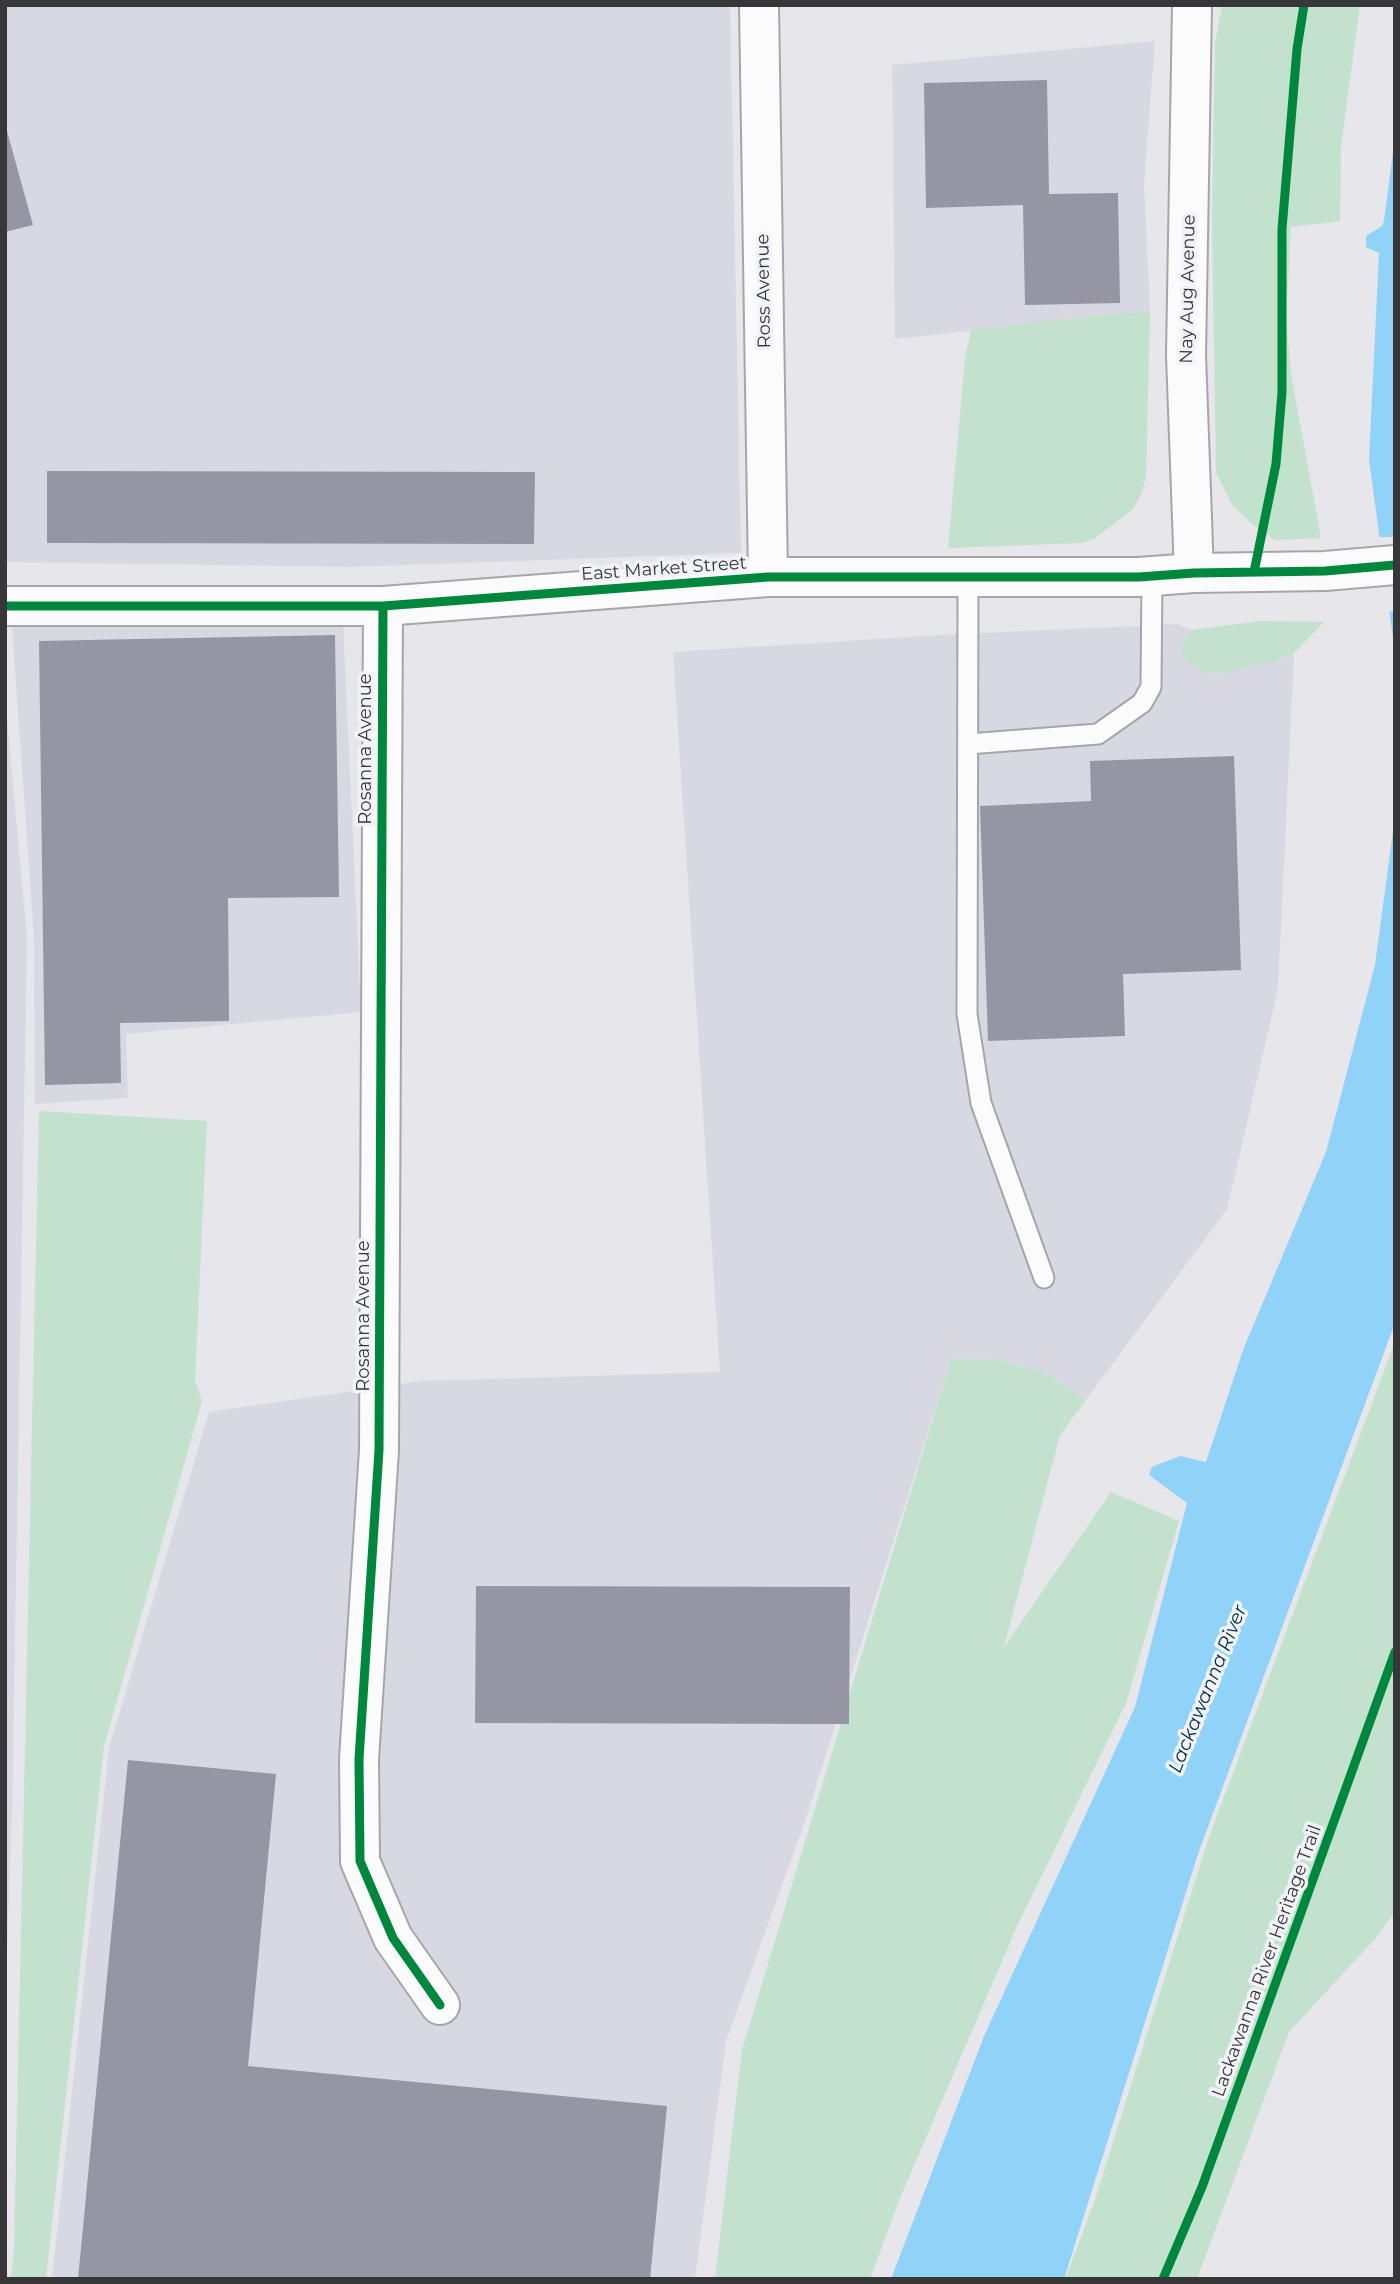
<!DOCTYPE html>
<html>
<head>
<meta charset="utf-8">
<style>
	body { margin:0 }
	#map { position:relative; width:1400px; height:2284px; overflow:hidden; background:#e6e6eb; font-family:Montserrat,sans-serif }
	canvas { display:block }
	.frame { position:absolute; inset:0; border:7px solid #373739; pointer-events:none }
</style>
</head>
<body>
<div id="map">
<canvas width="1400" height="2284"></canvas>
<div class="frame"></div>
</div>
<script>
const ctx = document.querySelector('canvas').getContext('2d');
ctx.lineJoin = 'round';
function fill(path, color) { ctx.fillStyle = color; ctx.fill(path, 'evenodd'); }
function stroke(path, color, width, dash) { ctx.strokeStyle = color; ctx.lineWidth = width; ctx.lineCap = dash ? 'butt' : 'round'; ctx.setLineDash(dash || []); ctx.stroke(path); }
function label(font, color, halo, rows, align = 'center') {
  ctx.font = font + ' Montserrat,sans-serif'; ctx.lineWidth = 7; ctx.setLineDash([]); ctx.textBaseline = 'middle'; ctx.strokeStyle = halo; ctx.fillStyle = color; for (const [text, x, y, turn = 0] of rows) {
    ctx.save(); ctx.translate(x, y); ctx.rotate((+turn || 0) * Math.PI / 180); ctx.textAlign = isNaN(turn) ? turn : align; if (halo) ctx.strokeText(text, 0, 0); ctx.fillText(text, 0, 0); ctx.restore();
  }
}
fill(new Path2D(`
	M5,5h725l11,548 -390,14 -346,-5z
	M1155,41l-11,141 6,129 -255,28 -3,-274z
	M343,623l18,389 -235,22 2,64 -93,6 -1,-166 -22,-311z
	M1178,624l13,6 -9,17 94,14 18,-8 -16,336 -51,220 -141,191 -43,-28 -51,-13h-41l-147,465 -78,217 -31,238h-643l57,-531 100,-336 212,-31 299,-9 -47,-720 267,-17z
	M5,697l22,241 -15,874 -7,194z`), '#d8d8e2');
fill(new Path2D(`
	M1222,5h138l-19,141 -1,75 -49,6 -5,93 6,60 29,158 -46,2 -23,-16 -20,-19 -16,-33 -4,-252 3,-176z
	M1150,311l-4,166 -6,20 -8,13 -37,28 -14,5 -133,5 17,-189 6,-30z
	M1260,621l64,1 -30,31 -18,8 -60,13 -17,-4 -16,-13 -1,-10 9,-17z
	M39,1111l168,10 -12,260 7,20 -98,345 -58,533h-35l3,-30z
	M1395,1342v570l-21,28 -85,92 -92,247h-132l29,-76 115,-366z
	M951,1359h41l51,13 43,28 -26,35 -56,212 107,-155 68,29 -53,182 -108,221 -118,274 -30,81h-155l27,-229z`), '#c2e2cd');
fill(new Path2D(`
	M1395,137v571l-1,-62 -25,-187 10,-206 -13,-6v-11l16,-10 2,-5z
	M1395,816v507l-196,528 -135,428h-173l93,-243 151,-329 52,-204 -38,-28 3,-8 28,-11 26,6 37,-112 83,-198 49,-187z`), '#91d3f8');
fill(new Path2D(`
	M1376,537h19v74l-9,1z`), '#e6e6eb');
fill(new Path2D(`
	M1047,80l2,114 69,-1 2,110 -95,2 -2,-100 -97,3 -2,-125z
	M5,124l28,101 -28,7z
	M47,471l488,1 -1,72 -487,-1z
	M335,635l4,262 -111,1 1,123 -109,2 1,60 -76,2 -6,-444z
	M1234,756l7,214 -118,4 2,62 -137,5 -8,-235 111,-5 -1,-40z
	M476,1586l374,1 -1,137 -374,-1z
	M128,1760l148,14 -28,292 419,40 -17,173h-572z`), '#9695a4');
const lane = new Path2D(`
	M968,577l-1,437 14,89 63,175
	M968,744l130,-10 44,-31 9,-16 1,-111`);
const street = new Path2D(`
	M759,5l9,572
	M1192,5l-6,350 8,218
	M383,606l-4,844 -20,309 1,102 33,77 47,67`);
const secondary = new Path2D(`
	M5,606h378l385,-29h371l55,-4 131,-2 70,-6`);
stroke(lane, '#a6a6aa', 23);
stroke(street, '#a6a6aa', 42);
stroke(secondary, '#a6a6aa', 42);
stroke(lane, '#fbfbfc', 19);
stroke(street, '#fbfbfc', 38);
stroke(secondary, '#fbfbfc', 38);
stroke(new Path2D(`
	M1254,572l22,-108 6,-72v-163l15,-180 7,-44
	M5,606h378l385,-29h371l55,-4 131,-2 70,-6
	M383,606l-4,844 -20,309 1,102 33,77 47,67
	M1163,2279l39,-92 193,-535`), '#00873e', 9);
label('18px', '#373739', '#f2f3f9', [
	["Nay Aug Avenue",1188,289,-89],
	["Ross Avenue",764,291,-91],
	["East Market Street",664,569,-4],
	["Rosanna Avenue",366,749,-90],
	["Rosanna Avenue",364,1316,-90],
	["Lackawanna River Heritage Trail",1267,1961,-70]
]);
label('italic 19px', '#032f43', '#f2f3f9', [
	["Lackawanna River",1208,1689,-68]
]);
</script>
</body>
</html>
